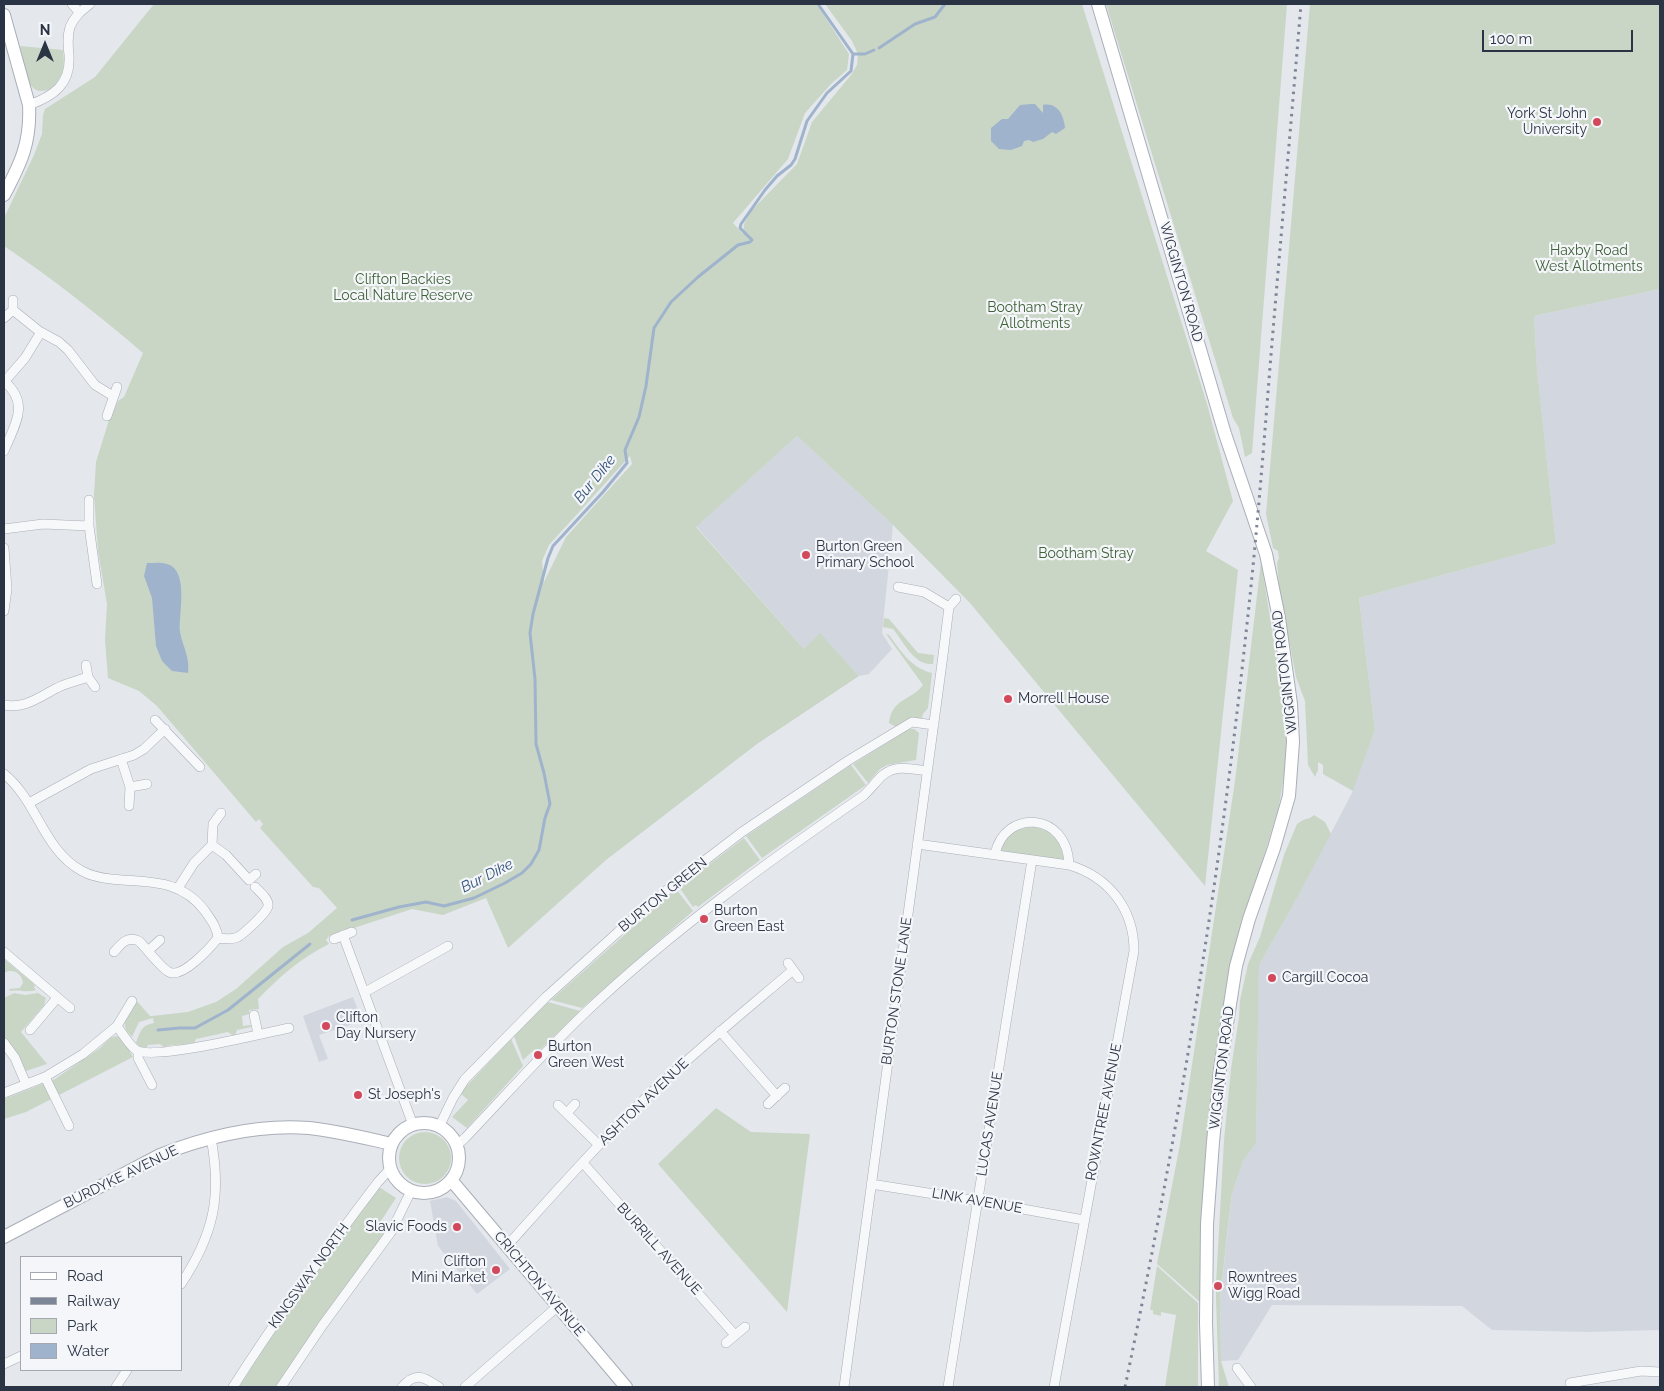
<!DOCTYPE html>
<html>
<head>
<meta charset="utf-8">
<style>
	body { margin:0 }
	#map { position:relative; width:1664px; height:1391px; overflow:hidden; background:#e4e7ec; font-family:Raleway,sans-serif }
	canvas { display:block }
	.frame { position:absolute; inset:0; border:5px solid #2b3445; pointer-events:none }
	.legend { position:absolute; left:20px; top:1256px; width:162px; height:115px; box-sizing:border-box; background:#f4f6f9; border:1px solid #a4a8b1; margin:0; padding:6px 9px; list-style:none; font-size:15px; color:#2b3445 }
	.legend li { display:flex; align-items:center; gap:10px; height:25px }
	.legend b { width:25px; border:1px solid #a4a8b1 }
	.north { position:absolute; left:20px; top:20px; width:50px; height:50px; -webkit-text-stroke:4px #f4f6f9; paint-order:stroke; rotate:0deg; font-size:14px; font-weight:700; line-height:20px; text-align:center; color:#2b3445 }
	.north::after { content:''; display:block; margin:auto; width:18px; height:22px; background:#2b3445; clip-path:polygon(50% 0,100% 100%,50% 72%,0 100%) }
	.scale { position:absolute; left:1482px; top:30px; width:151px; height:22px; box-sizing:border-box; border:2px solid #2b3445; border-top:0; padding-left:6px; font-size:15px; line-height:18px; white-space:nowrap; color:#2b3445; -webkit-text-stroke:4px #f4f6f9; paint-order:stroke }
</style>
</head>
<body>
<div id="map">
<canvas width="1664" height="1391"></canvas>
<div class="frame"></div>
<ul class="legend">
<li><b style="height:6px;background:#fff"></b>Road</li>
<li><b style="height:6px;background:#7d8696"></b>Railway</li>
<li><b style="height:14px;background:#c9d6c5"></b>Park</li>
<li><b style="height:14px;background:#9fb4cc"></b>Water</li>
</ul>
<div class="north">N</div>
<div class="scale">100 m</div>
</div>
<script>
const ctx = document.querySelector('canvas').getContext('2d');
ctx.lineJoin = 'round';
function fill(path, color) { ctx.fillStyle = color; ctx.fill(path, 'evenodd'); }
function stroke(path, color, width, dash) { ctx.strokeStyle = color; ctx.lineWidth = width; ctx.lineCap = dash ? 'butt' : 'round'; ctx.setLineDash(dash || []); ctx.stroke(path); }
function label(font, color, halo, rows, align = 'center') {
  ctx.font = font + ' Raleway,sans-serif'; ctx.lineWidth = 4.5; ctx.setLineDash([]); ctx.textBaseline = 'middle'; ctx.strokeStyle = halo; ctx.fillStyle = color; for (const [text, x, y, turn = 0] of rows) {
    ctx.save(); ctx.translate(x, y); ctx.rotate((+turn || 0) * Math.PI / 180); ctx.textAlign = isNaN(turn) ? turn : align; if (halo) ctx.strokeText(text, 0, 0); ctx.fillText(text, 0, 0); ctx.restore();
  }
}
fill(new Path2D(`
	M1660,289v1042l-2,-1 -69,2 -97,-2 -30,-24 -190,-1 -34,55 -17,1 -1,-61 12,-106 11,-33 13,-19 3,-177 31,-54 62,-118 23,-63 -16,-132 197,-54 -19,-175 -3,-53z
	M797,436l96,89 -11,108 10,16 -23,25 -10,2 -39,-42 -15,16 -109,-124z
	M353,997l9,24 -43,14 9,24 -9,3 -16,-46z
	M447,1197l9,4 54,68 -33,25 -39,-48 -8,-45z`), '#d2d6de');
fill(new Path2D(`
	M154,4h663l32,50 -2,16 -16,14 -26,29 -17,46 -55,64 10,11 1,-10 7,-13 46,-47 15,-42 39,-47 6,-10 1,-11 -6,-13 -27,-37h257l125,400 26,97 -27,50 32,19 -33,316 -235,-283 -77,-78 -96,-89 -101,91 108,122 16,-16 39,43 -102,68 -151,116 -98,88 -22,-50 -43,17 -31,-6 -58,19 -11,2 -14,6 -3,4 3,4c-27,13 -51,34 -71,55l1,10 -10,1v4l-7,2 1,10 8,-1v2l-14,3 -2,5h-3l-4,-3 -32,7 -2,4 -27,3 -2,2 -5,-4 -12,1 -2,3 -6,-1 -4,-4c4,-12 6,-18 18,-20l-1,-5 -14,4 -7,15 -6,-7 -2,-9 12,-21 14,16h2l36,-4 28,-10 20,-13 47,-42 25,-14 29,-25 -18,-20 -6,-1 -53,-59 3,-4 -4,-5 -3,3 -99,-116 -18,-15 -31,-13 -3,-38 2,-36 -9,-53 -4,-56 2,-33 13,-42 9,-19 6,-4 19,-44c-44,-38 -90,-74 -139,-107v-28l30,-63 8,-21 1,-19 2,-6 50,-32zM630,456l2,8 -66,73 -22,45 -2,-21 7,-16z
	M1106,4h181l-35,449 -7,4 -6,-29 -6,-10z
	M1310,4h350v285l-126,27 3,53 19,175 -197,54 16,132 -22,61 -30,-17v-9l-5,-3v8l-3,7 -7,-12 -3,-64 -9,-24 -17,-91 -2,-23 2,-5 -1,-7 -5,-3 -7,-34z
	M20,46l43,4c1,9 2,19 -3,27 -5,12 -21,21 -30,7 -6,-10 -7,-26 -10,-38z
	M1261,562l24,147 2,32 -2,28 -6,37 -39,129 -39,368 -44,-39 23,-120 55,-363z
	M884,618l5,1 29,34 16,2 -1,9c-19,2 -29,-22 -40,-35l-10,-2z
	M886,634l3,1c12,16 22,33 43,38l-4,35 -5,6 -1,4 -15,2 -11,7 -7,-4c3,-25 22,-22 34,-38z
	M909,729h5l5,4 -3,27 -29,5 -7,4 -12,14 -15,-19z
	M851,765l15,20 -104,73 -16,-22z
	M1314,815l11,7 6,12 -41,77 -31,54 -3,178 -13,18 -11,33 -5,41 -7,65 1,61 8,26h-10l-3,-88v-10h3v-5h-3l8,-144 7,-71 8,-52 1,-17 8,-36 12,-27 24,-82 13,-31 6,-4 7,-2z
	M1034,827c19,4 27,14 30,33l-63,-9c6,-18 16,-23 33,-24z
	M744,838l16,22 -62,47 -2,-2 -3,2 -14,-20z
	M676,889l17,22 -111,97 -31,-8z
	M4,959l31,26 -1,3 2,2c-8,3 -17,-1 -26,1l-1,-2 11,-1 3,-5c-1,-10 -11,-15 -19,-10z
	M14,993l11,2 13,-2 8,5 -2,7 -23,27 26,32 -21,7 -22,-35v-38z
	M548,1002l32,9 -42,41 -3,-3 -12,11 -9,-24z
	M116,1036l6,2 11,19 -107,55 -22,7v-20l51,-20 45,-31 10,-10z
	M511,1039l12,27 -56,62 -15,-11 16,-17 -8,-7z
	M716,1108l35,24 59,2 -23,178 -129,-148z
	M399 1158a26 26 0 1 1 52 0a26 26 0 1 1-52 0Z
	M379,1187l17,11 -17,26 8,6 -112,157h-36l39,-62z
	M1157,1266l41,37v84h-33l11,-72 -15,-3v4l-8,-2v-4h-3z`), '#c9d6c5');
fill(new Path2D(`
	M1031,104h4l8,9v-8c15,-3 21,11 22,23l-9,6 -4,-2 -9,7 -10,3 -4,-2 -5,1 -2,5 -11,4 -12,-1 -8,-8v-13l11,-9h6l12,-14z
	M147,563c7,0 14,-1 20,1 23,6 11,53 13,68 3,16 10,24 8,41l-16,-2 -10,-10 -6,-15 -4,-48 -8,-22z`), '#9fb4cc');
stroke(new Path2D(`
	M879,48l36,-24 20,-7 10,-13
	M853,54h12l9,-4
	M352,920l47,-13 27,-5 18,4 30,-8 31,-15 17,-10 9,-9 8,-14 6,-32 5,-14 -6,-31 -8,-29 -1,-65 -5,-46 3,-19 15,-56 5,-12 50,-54 24,-29 -2,-13 14,-33 7,-31 8,-58 17,-26 27,-25 40,-32 12,-3 2,-2 -12,-12 1,-4 24,-34 12,-14 14,-11 4,-6 12,-38 20,-28 24,-22 2,-17 -35,-50
	M158,1030l21,-2h16l33,-18 82,-66`), '#9fb4cc', 3);
const street = new Path2D(`
	M72,4l7,8
	M29,105c25,-9 42,-21 40,-50 -1,-10 -2,-18 1,-28 4,-10 11,-16 20,-23
	M13,310l26,21 20,11 9,8 27,35 18,11
	M4,318l9,-8v-10
	M4,381c27,23 10,45 0,70
	M4,382l21,-24 16,-26
	M107,416l10,-29
	M89,500v26l8,58
	M4,529l39,-5 46,2
	M4,548l3,41 -3,22
	M898,587l26,5 25,15
	M86,665l2,12 7,10
	M4,705c21,4 35,-8 53,-17 9,-5 20,-7 31,-11
	M155,720l45,47
	M121,759l9,28 -1,19
	M4,774c33,26 39,76 78,97 9,5 19,7 29,8 37,4 69,-1 94,32 6,9 12,16 13,27 -8,10 -36,41 -49,34 -8,-4 -23,-24 -30,-31 -12,-5 -17,2 -25,11
	M130,787l17,-3
	M29,803l62,-34 43,-14 10,-6 21,-20
	M917,844l152,21c40,12 65,44 65,86l-80,436
	M212,845l14,10 23,25 7,-6
	M995,854c10,-46 73,-42 74,11
	M178,888l16,-25 18,-18 1,-21 8,-11
	M343,935l70,190
	M218,938c6,1 13,2 20,-1 5,-3 29,-24 30,-31 1,-7 -8,-14 -13,-19
	M334,939l18,-7
	M148,951l12,-11
	M4,952l66,56
	M788,963l11,15
	M365,992l83,-46
	M254,1015l4,19
	M117,1026c5,7 12,19 19,24 16,11 129,-17 153,-22
	M30,1030l27,-32
	M720,1031l57,65
	M4,1043l11,15 11,26
	M138,1051v7l14,27
	M45,1077l24,49
	M4,1093l41,-16 38,-23 34,-28 15,-25
	M768,1104l17,-16
	M558,1105l41,40
	M567,1113l8,-9
	M439,1127l14,-29 12,-19 81,-82 72,-65 56,-48 68,-52 107,-72 63,-38 22,3
	M457,1145l8,-7c40,-42 79,-86 121,-126 86,-81 180,-149 277,-216 8,-7 13,-15 20,-21 13,-11 29,-6 44,-4
	M583,1163l152,172
	M871,1184l107,17 106,19
	M507,1246c42,-47 84,-95 129,-139 50,-48 104,-92 157,-137
	M181,1284c33,-50 41,-88 30,-146
	M726,1343l19,-16
	M4,1364l17,-8
	M1237,1368l14,19
	M1570,1383l71,-12 19,1
	M116,1387l11,-17
	M233,1387c45,-71 94,-138 145,-205l12,-13
	M281,1387l41,-61 69,-94 20,-41
	M402,1387c14,-16 22,-10 37,0
	M465,1387l92,-80
	M844,1387l98,-724 7,-56 7,-8
	M948,1387l84,-527`);
const secondary = new Path2D(`
	M1098,4l127,430 41,120 13,64 12,86 2,38 -4,54 -15,52 -25,71 -13,47 -16,103 -7,73 -6,82 -1,99 2,64
	M4,15l25,90c2,37 -8,58 -25,90
	M389 1158a35 35 0 1 1 70 0a35 35 0 1 1-70 0Z
	M452,1181l174,206
	M4,1237l156,-82c48,-19 98,-31 149,-27 28,3 56,10 83,16`);
stroke(street, '#a9aeb7', 10);
stroke(secondary, '#a9aeb7', 14);
stroke(street, '#f7f8fa', 9);
stroke(secondary, '#fff', 12);
stroke(new Path2D(`
	M1125,1387c52,-249 94,-501 121,-754 10,-89 17,-177 24,-266 10,-121 21,-242 31,-363`), '#7d8696', 3, [2.5, 5]);
for (const [x, y, r, color] of [
	[1597,122,5,"#d1495b"],
	[806,555,5,"#d1495b"],
	[1008,699,5,"#d1495b"],
	[704,919,5,"#d1495b"],
	[1272,978,5,"#d1495b"],
	[326,1026,5,"#d1495b"],
	[538,1055,5,"#d1495b"],
	[358,1095,5,"#d1495b"],
	[457,1227,5,"#d1495b"],
	[496,1270,5,"#d1495b"],
	[1218,1286,5,"#d1495b"]
]) { const dot = new Path2D(); dot.arc(x, y, r, 0, 2 * Math.PI); ctx.fillStyle = color; ctx.fill(dot); stroke(dot, '#f4f6f9', 2); }
label('14px', '#2b3445', '#f4f6f9', [
	["York St John",1587,114,"right"],
	["University",1587,130,"right"],
	["Burton Green",816,547],
	["Primary School",816,563],
	["Morrell House",1018,699],
	["Burton",714,911],
	["Green East",714,927],
	["Cargill Cocoa",1282,978],
	["Clifton",336,1018],
	["Day Nursery",336,1034],
	["Burton",548,1047],
	["Green West",548,1063],
	["St Joseph's",368,1095],
	["Slavic Foods",447,1227,"right"],
	["Clifton",486,1262,"right"],
	["Mini Market",486,1278,"right"],
	["Rowntrees",1228,1278],
	["Wigg Road",1228,1294]
], 'left');
label('14px', '#3f6138', '#f4f6f9', [
	["Haxby Road",1589,251],
	["West Allotments",1589,267],
	["Clifton Backies",403,280],
	["Local Nature Reserve",403,296],
	["Bootham Stray",1035,308],
	["Allotments",1035,324],
	["Bootham Stray",1086,554]
]);
label('14px', '#2b3445', '#f4f6f9', [
	["WIGGINTON ROAD",1181,282,74],
	["WIGGINTON ROAD",1285,672,-97],
	["BURTON GREEN",663,895,-39],
	["BURTON STONE LANE",897,991,-82],
	["WIGGINTON ROAD",1222,1068,-83],
	["ASHTON AVENUE",644,1102,-44],
	["ROWNTREE AVENUE",1104,1112,-79],
	["LUCAS AVENUE",990,1124,-81],
	["BURDYKE AVENUE",121,1177,-26],
	["LINK AVENUE",977,1201,10],
	["BURRILL AVENUE",659,1249,48],
	["KINGSWAY NORTH",309,1276,-54],
	["CRICHTON AVENUE",539,1284,50]
]);
label('italic 15px', '#34527a', '#f4f6f9', [
	["Bur Dike",595,479,-51],
	["Bur Dike",487,876,-27]
]);
</script>
</body>
</html>
